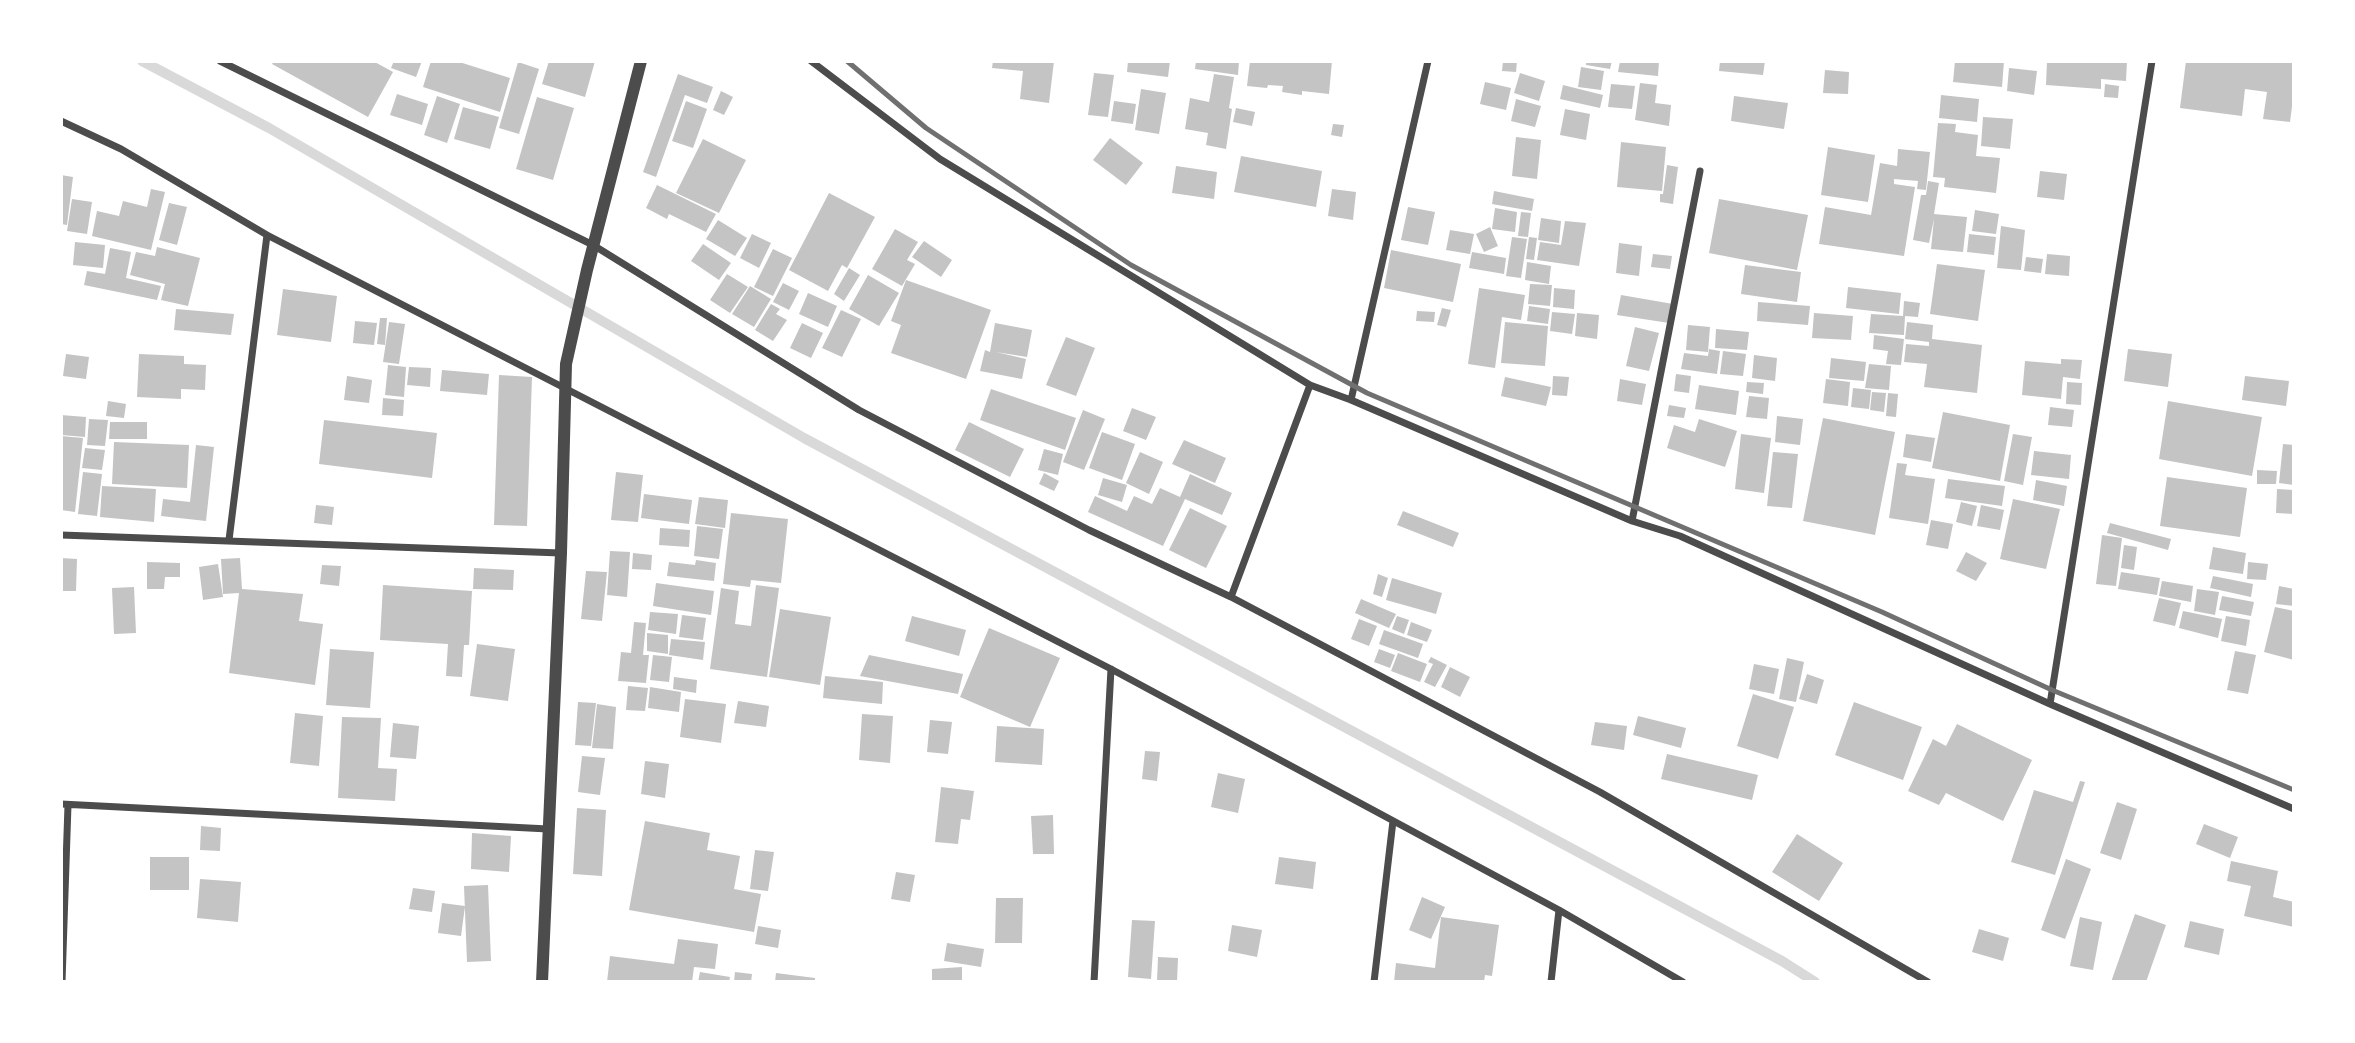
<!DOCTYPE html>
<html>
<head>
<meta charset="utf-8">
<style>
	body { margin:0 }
	#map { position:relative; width:2355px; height:1043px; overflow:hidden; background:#fff; font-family:"Asap Condensed",sans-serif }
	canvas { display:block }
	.frame { position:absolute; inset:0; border:63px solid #fff; pointer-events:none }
</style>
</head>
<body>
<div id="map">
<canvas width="2355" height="1043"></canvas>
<div class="frame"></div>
</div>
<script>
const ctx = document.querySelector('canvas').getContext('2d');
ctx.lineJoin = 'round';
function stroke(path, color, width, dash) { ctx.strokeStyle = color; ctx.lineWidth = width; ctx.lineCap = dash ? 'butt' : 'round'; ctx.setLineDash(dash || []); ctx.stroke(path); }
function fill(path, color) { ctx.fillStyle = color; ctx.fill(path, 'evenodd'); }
stroke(new Path2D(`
	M142,61l127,67 535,310 978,523 33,21`), '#d9d9d9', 10);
fill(new Path2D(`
	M274,61h99l20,11 -25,45 -96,-53z
	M394,61h28l-6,16 -25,-9z
	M431,61h25l54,17 -10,34 -77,-25z
	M549,61h46l-10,36 -43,-13z
	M993,61h61l-5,42 -29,-4 3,-28 -31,-3z
	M1128,61h42l-2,16 -41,-5z
	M1196,61h43l-1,14 -43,-6z
	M1250,61h82l-3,33 -27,-3v4l-20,-3 1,-6 -15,-1 -1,3 -20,-2z
	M1503,61h14l-1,11 -14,-1z
	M1586,61h26l-2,8 -24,-4z
	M1620,61h39l-1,15 -40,-4z
	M1720,61h45l-2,14 -44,-4z
	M1955,61h49l-2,26 -49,-5z
	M2047,61h80l-1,20 -25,-2v10l-55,-4z
	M2186,61h108v30l-4,31 -27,-3 4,-27 -22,-3 -3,27 -62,-8z
	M518,62l21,7 -20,65 -20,-6z
	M1581,67l23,4 -3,19 -23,-3z
	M2009,68l28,3 -3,24 -27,-4z
	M1825,70l24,2 -1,22 -25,-1z
	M1094,73l20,2 -6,42 -20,-2z
	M1520,73l25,8 -6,20 -25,-8z
	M678,74l35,13 -6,16 -22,-8 -29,82 -13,-5z
	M1214,74l20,3 -5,31 3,1 -6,40 -20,-4 2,-12 -23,-4 5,-31 19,4z
	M1485,82l26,6 -5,22 -26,-6z
	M1640,83l17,2 -2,18 16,2 -2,21 -34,-6z
	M1611,84l24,2 -3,23 -24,-2z
	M2105,84l14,2 -1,12 -14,-1z
	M1563,85l40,10 -3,13 -40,-9z
	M1141,89l25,4 -7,41 -24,-4z
	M721,91l12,6 -9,18 -11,-5z
	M397,94l31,10 -6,21 -32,-10z
	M1941,95l38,4 -2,23 -38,-4z
	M437,96l23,8 -13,39 -23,-8z
	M1734,96l54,7 -4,26 -53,-8z
	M537,97l37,11 -21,72 -37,-11z
	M1516,99l25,7 -6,21 -24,-6z
	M686,101l21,8 -14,39 -21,-7z
	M1114,101l22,3 -3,20 -22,-3z
	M463,107l36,10 -9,32 -36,-10z
	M1236,108l19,4 -3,14 -19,-4z
	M1565,109l25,5 -4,26 -26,-5z
	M1983,117l30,2 -3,30 -29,-3z
	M1938,123l18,1 -1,8 23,3 -2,21 24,2 -4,35 -52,-6 1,-9 -12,-1z
	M1333,124l11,1 -2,12 -11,-2z
	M1516,137l25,3 -4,39 -25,-3z
	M1110,138l33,25 -17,22 -33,-25z
	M703,139l43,21 -27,53 -43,-20z
	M1621,142l45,5 -4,44 -45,-4z
	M1828,147l47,8 -7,47 -47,-7z
	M1898,149l32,3 -4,38 -9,-1 1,-8 -24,-2v5l21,3 -11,69 -85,-12 6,-37 46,8 9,-52 17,3z
	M1241,156l81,15 -6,36 -82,-15z
	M1667,165l11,2 -5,37 -13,-2v-8h3z
	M1176,166l41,6 -3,27 -42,-6z
	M2040,171l27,3 -3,26 -27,-3z
	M61,175l12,2 -6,48 -6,-1z
	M1928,181l11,2 -5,31 33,3 -4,35 -32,-3 3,-30 -5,24 -16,-3 8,-45h5z
	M657,185l59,29 -10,18 -37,-18 -2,5 -21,-11z
	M151,189l14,3 -14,58 -59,-14 5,-25 22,5 4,-15 24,6z
	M1332,189l24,3 -3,28 -25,-4z
	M1494,191l40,8 -2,12 -40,-7z
	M829,193l46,24 -28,51 -5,-3 -14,26 -39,-21z
	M72,199l20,3 -5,32 -20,-3z
	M1719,199l89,16 -11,55 -88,-17z
	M169,203l18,4 -10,38 -18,-5z
	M1408,207l27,5 -7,33 -27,-5z
	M1495,208l22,4 -2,20 -23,-3z
	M1975,210l24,4 -3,20 -24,-3z
	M1521,212l10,1 -3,24 -10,-1z
	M1541,218l20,3 -2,22 -21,-3z
	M718,220l29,18 -12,18 -29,-17z
	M1565,221l21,2 -7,43 -42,-6 3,-18 21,3z
	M2001,226l24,4 -4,40 -24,-2z
	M1490,227l8,19 -14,6 -8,-18z
	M895,229l23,13 -11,18 8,4 -13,22 -30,-17z
	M1450,230l24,4 -4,20 -24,-4z
	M752,234l19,9 -12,25 -19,-10z
	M1969,234l27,3 -2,18 -27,-3z
	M1512,237l15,2 -6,39 -15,-2z
	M1529,237l8,1 -3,22 -8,-1z
	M924,241l28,19 -11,17 -29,-20z
	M75,242l30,3 -2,23 -30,-3z
	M1619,243l23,3 -3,30 -23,-3z
	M703,244l28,19 -12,17 -28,-19z
	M157,247l43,11 -12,48 -27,-6 4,-16 -35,-9 6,-23 19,4z
	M110,248l21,4 -5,26 35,8 -4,14 -73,-15 3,-14 18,3z
	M773,249l19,9 -19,38 -19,-9z
	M1391,250l70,14 -8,38 -69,-14z
	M1472,252l34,6 -2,16 -35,-6z
	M1653,254l19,2 -2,13 -19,-2z
	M2047,254l23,2 -1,20 -24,-2z
	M2026,257l17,2 -2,14 -17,-2z
	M1527,262l24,4 -2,18 -24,-4z
	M1937,264l48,6 -7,51 -48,-7z
	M1745,265l56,7 -4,30 -56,-8z
	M849,268l11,7 -16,26 -10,-7z
	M727,274l21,13 -18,26 -20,-13z
	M868,275l31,18 -20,33 -30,-17z
	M906,280l85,30 -25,69 -75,-26 10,-28 -10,-4z
	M783,283l16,8 -10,19 -16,-8z
	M1530,284l22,1 -2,21 -22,-2z
	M750,286l21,13 -17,28 -22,-13z
	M1848,287l53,6 -2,21 -53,-6z
	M1479,288l46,7 -4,25 -19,-3 -7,51 -27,-4z
	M1554,288l21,2 -1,19 -21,-2z
	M283,289l54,7 -6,46 -54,-7z
	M808,293l29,13 -9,21 -29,-13z
	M1621,295l52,9 -4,19 -52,-8z
	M1904,301l16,2 -2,14 -13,-1 -1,19 -35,-2 2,-19 32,2z
	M1758,302l52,4 -2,19 -51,-4z
	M771,304l9,5 -4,5 11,6 -14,21 -18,-11z
	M1529,306l21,3 -2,15 -21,-3z
	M1442,308l9,2 -5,17 -9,-2z
	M176,309l58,5 -3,21 -57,-5z
	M841,310l20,9 -19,38 -20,-9z
	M1417,311l18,1 -1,10 -18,-1z
	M1552,312l23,2 -3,20 -22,-3z
	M1577,313l22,2 -2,24 -22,-3z
	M1814,313l39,3 -2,24 -39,-2z
	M380,318h7l-2,27 -8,-1z
	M355,321l22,2 -3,22 -21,-2z
	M389,322l16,2 -6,40 -16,-2z
	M1505,322l43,4 -3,40 -44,-3z
	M1907,322l26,3 -1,14 50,6 -5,48 -53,-6 3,-23 -23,-2 2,-18 23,2v-4l-24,-3z
	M802,323l21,10 -12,25 -21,-10z
	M995,323l37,7 -5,27 -31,-5 30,7 -4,20 -42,-8 5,-21 5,2z
	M1688,325l22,2 -2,25 -22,-2z
	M1635,327l24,6 -10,38 -23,-5z
	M1716,329l33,3 -2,18 -32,-2z
	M1874,335l30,4 -3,26 -15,-1 2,-13 -15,-2z
	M1066,337l29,11 -19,48 -30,-11z
	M1709,349l11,2 -3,23 -36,-5 3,-16 24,3z
	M2128,349l44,5 -4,33 -44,-6z
	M1723,351l23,3 -3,22 -23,-2z
	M66,354l23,3 -3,22 -23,-3z
	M139,354l45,2v8l22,1 -1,25 -24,-1v10l-44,-2z
	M1754,355l23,3 -2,23 -23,-3z
	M1831,358l35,4 -2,19 -35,-3z
	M2061,359l21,1 -2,19 -17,-2 -2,22 -39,-4 3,-34 36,3z
	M1869,364l22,2 -2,24 -24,-2z
	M388,365l18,2 -2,30 -19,-2z
	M409,367l22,1 -1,19 -23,-2z
	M442,370l47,4 -2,21 -47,-4z
	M1676,374l15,2 -2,17 -15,-2z
	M499,375l33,2 -5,149 -33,-1z
	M347,376l25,4 -3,23 -25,-3z
	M1553,376l16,1 -2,19 -15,-1z
	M2245,376l44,5 -3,25 -44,-6z
	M1505,377l46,10 -5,19 -45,-10z
	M1620,379l26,5 -4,21 -25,-4z
	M1826,379l24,3 -2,24 -25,-3z
	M1747,382l17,1 -1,11 -17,-2z
	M2067,382l15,1 -1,22 -15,-1z
	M1699,385l40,6 -3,24 -41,-6z
	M1853,388l18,2 -2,19 -18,-2z
	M991,389l85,29 -11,32 -85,-30z
	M1872,392l14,1 -2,19 -14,-2z
	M1888,393l10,1 -2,23 -10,-1z
	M1749,396l20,2 -2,21 -21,-2z
	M383,398l21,2 -1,16 -21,-1z
	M108,401l18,3 -2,14 -18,-2z
	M2168,401l94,16 -10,59 -93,-17z
	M1669,405l17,3 -2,10 -17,-2z
	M2050,407l24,3 -2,17 -24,-2z
	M1132,408l24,9 -10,23 -23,-9z
	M1083,410l22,9 -21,51 -21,-8z
	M1943,412l67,13 -10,56 -68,-13z
	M61,415l25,2 -1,20 -24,-2z
	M1777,416l26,3 -3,26 -25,-3z
	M1823,418l72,14 -20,103 -72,-14z
	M89,419l19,1 -3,26 -18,-1z
	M1699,419l38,12 -12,36 -58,-19 7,-23 21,7z
	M324,420l113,13 -5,45 -113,-14z
	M110,422h37v17h-38z
	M969,422l55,27 -14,28 -55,-27z
	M1102,432l33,12 -13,36 -33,-12z
	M1741,434l30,4 -7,55 -29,-4z
	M1906,434l29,4 -4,24 -28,-5z
	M2013,434l19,3 -9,48 -19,-4z
	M61,436l22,2 -8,74 -14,-2z
	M1184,440l42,18 -11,25 -43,-19z
	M114,442l75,3 -2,43 -75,-4z
	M2283,444l11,1v40l-15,-2z
	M196,445l18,2 -8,74 -45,-5 2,-17 27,3z
	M85,448l20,2 -3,20 -20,-2z
	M1044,449l19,5 -5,21 -20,-5z
	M2034,451l37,4 -2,24 -38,-4z
	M1140,452l23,10 -14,32 -23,-11z
	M1773,452l25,2 -6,54 -25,-2z
	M1897,463l10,1 -2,11 30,4 -7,45 -39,-6z
	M2257,470l20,1 -1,13h-19z
	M83,472l19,2 -5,42 -19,-2z
	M616,472l27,3 -5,47 -27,-2z
	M1044,473l15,8 -5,10 -15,-7z
	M1190,474l42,19 -10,22 -37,-16 -22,47 -75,-34 7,-16 32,15 7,-15 18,8 8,-16 20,9z
	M2167,477l80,11 -7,49 -80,-11z
	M1103,478l24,7 -5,17 -24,-7z
	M1948,479l57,7 -3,20 -57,-8z
	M2036,480l31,6 -3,20 -31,-6z
	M102,486l54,3 -2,33 -54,-5z
	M2277,489l17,1v24l-18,-1z
	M644,494l48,6 -3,24 -48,-6z
	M699,497l29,3 -3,28 -30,-4z
	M2013,499l47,10 -14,60 -46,-10z
	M1961,502l16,4 -5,20 -16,-4z
	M316,505l18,2 -2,18 -18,-2z
	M1981,505l23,5 -4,20 -23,-4z
	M1190,508l37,18 -21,42 -37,-18z
	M1403,511l56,22 -6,14 -56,-22z
	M731,513l57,6 -7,64 -30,-3 -1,7 -27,-3z
	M1931,520l22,4 -5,25 -22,-4z
	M2110,523l61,16 -3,11 -61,-17z
	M697,526l26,3 -4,30 -25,-3z
	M660,528l30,2 -1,17 -30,-2z
	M2102,535l20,3 -6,48 -20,-2z
	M2124,545l13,2 -3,23 -13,-2z
	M2213,547l33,6 -3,21 -34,-5z
	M610,551l20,1 -3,45 -20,-2z
	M1966,552l21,11 -11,18 -20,-10z
	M633,553l19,2 -1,15 -19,-1z
	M61,558l16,1 -1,32h-15z
	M240,558l2,31 61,5 -4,27 24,3 -8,61 -86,-12 10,-80 -16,1 -2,-35z
	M696,560l20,3 -2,18 -47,-5 2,-14 26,3z
	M147,562l33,1v14h-15l-1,12h-17z
	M2248,562l20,2 -2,16 -19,-1z
	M218,564l5,33 -20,3 -4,-33z
	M322,565l19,1 -2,20 -19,-2z
	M474,568l40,2 -1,20 -40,-1z
	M586,571l21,1 -5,49 -21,-2z
	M2121,572l39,6 -3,17 -39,-6z
	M1378,574l10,4 -6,19 -9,-3z
	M2213,576l40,8 -2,13 -41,-9z
	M1392,578l50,15 -6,21 -50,-14z
	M2162,581l31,5 -2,16 -32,-6z
	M656,583l58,8 -3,24 -58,-9z
	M383,585l89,6 -3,54h-5l-2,32 -16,-1 2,-32 -68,-4z
	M756,585l23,3 -12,89 -57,-8 11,-81 18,3 -4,33 16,2z
	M2279,586l15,3v17l-18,-2z
	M134,587l2,46 -22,1 -2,-46z
	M2197,589l22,3 -4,23 -21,-4z
	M2222,596l32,6 -3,14 -32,-6z
	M2159,598l22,5 -6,23 -22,-5z
	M1361,599l35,15 -7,14 -34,-15z
	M2275,607l19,4v49l-30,-8z
	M780,609l51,8 -11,68 -51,-8z
	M2183,611l39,8 -4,19 -39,-10z
	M650,612l28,2 -2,20 -28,-4z
	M682,615l24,3 -3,22 -24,-3z
	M912,616l54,14 -7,26 -54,-15z
	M1397,616l12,4 -5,14 -12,-5z
	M2226,616l24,4 -4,26 -25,-5z
	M1359,619l18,7 -8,20 -18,-7z
	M634,622l12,1 -3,32h6l-3,28 -28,-2 3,-29 10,1z
	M1411,622l21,8 -5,12 -20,-7z
	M989,628l71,30 -30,69 -70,-30z
	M1384,630l39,14 -5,14 -39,-14z
	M647,633l21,2v19l-21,-3z
	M671,639l34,3 -2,18 -34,-5z
	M477,644l38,5 -7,52 -38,-5z
	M330,649l44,3 -4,56 -44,-3z
	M1379,649l16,6 -5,13 -16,-6z
	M2235,651l21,4 -8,39 -21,-4z
	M1398,653l29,11 -7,18 -29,-11z
	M653,655l19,2 -3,25 -19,-2z
	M869,655l94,19 -5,20 -98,-18z
	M1431,657l16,8 -12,22 -11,-5 9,-18 -5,-2z
	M1787,658l17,4 -8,40 -17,-3z
	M1754,664l25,5 -5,25 -25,-5z
	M1450,667l20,10 -10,20 -19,-10z
	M1807,674l17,6 -7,24 -18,-5z
	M825,676l58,6 -1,22 -59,-6z
	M674,677l23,3 -1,13 -23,-4z
	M628,686l20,2 -3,23 -19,-1z
	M650,687l31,5 -2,20 -31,-4z
	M1753,694l41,13 -16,52 -41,-13z
	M685,699l41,5 -5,39 -41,-6z
	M738,701l31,5 -3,21 -32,-4z
	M578,702l18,1 -5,43 -16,-1z
	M1854,702l68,25 -19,53 -68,-25z
	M597,704l19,3 -3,42 -21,-1z
	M295,713l28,3 -4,50 -29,-3z
	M862,714l31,2 -3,47 -31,-3z
	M1638,716l48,12 -5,20 -48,-13z
	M342,717l39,1 -3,50 19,1 -2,32 -57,-3z
	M930,720l22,2 -4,32 -21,-2z
	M1595,722l32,4 -3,24 -33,-5z
	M393,723l26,3 -3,33 -26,-2z
	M1957,724l75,36 -29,61 -57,-28 -7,12 -31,-14 25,-52 13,7z
	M997,726l47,3 -2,36 -47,-3z
	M1145,751l15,1 -3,29 -15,-2z
	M1667,754l91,21 -6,25 -91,-21z
	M582,756l23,2 -5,37 -22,-3z
	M645,761l24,3 -4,34 -24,-4z
	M1218,773l27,6 -7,34 -27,-6z
	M2080,781l5,1 -30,93 -44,-13 23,-72 39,12z
	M941,787l33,4 -4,29 -9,-1 -3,25 -23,-2z
	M2117,802l20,7 -16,51 -21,-7z
	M577,808l29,2 -4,66 -29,-2z
	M1053,815l1,39h-21l-2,-38z
	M645,821l65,12 -3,17 33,6 -6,33 27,5 -7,38 -125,-22z
	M2204,824l34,13 -8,21 -34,-14z
	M201,826l20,2 -1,23 -20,-1z
	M472,833l39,3 -2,36 -38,-3z
	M1797,834l46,29 -24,38 -47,-29z
	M755,850l19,2 -6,39 -18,-2z
	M150,857h39v33h-39z
	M1279,857l37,5 -3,27 -38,-5z
	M2066,859l25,10 -26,70 -24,-9z
	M2231,861l47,10 -5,26 21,5v25l-50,-11 7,-30 -24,-5z
	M896,872l19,3 -5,27 -19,-3z
	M200,879l41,3 -3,40 -41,-4z
	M488,885l3,76 -24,1 -3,-76z
	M413,888l22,3 -3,21 -23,-3z
	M1422,897l23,10 -14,32 -22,-9z
	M996,898h27l-1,45h-27z
	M442,903l23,3 -4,30 -23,-3z
	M2135,914l31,11 -20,57h-35z
	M1441,917l58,8 -7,51 -7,-1 -1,7h-90l2,-19 39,5z
	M2080,917l22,5 -9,48 -23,-4z
	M1132,920l23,1 -4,58 -23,-2z
	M2190,921l34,8 -5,26 -35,-8z
	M1232,925l30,5 -5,27 -29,-6z
	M758,926l23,4 -3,18 -23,-4z
	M1979,929l30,9 -6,23 -31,-9z
	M678,939l40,5 -3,25 -21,-2 -2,15h-85l3,-26 64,8z
	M947,943l37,6 -3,18 -37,-6z
	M1158,957l20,1 -1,24 -20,-1z
	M962,967v15h-30v-13z
	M700,972l30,5 -1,5h-31z
	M735,972l17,2 -1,8h-17z
	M776,973l39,5v4h-40z`), '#c4c4c4');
stroke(new Path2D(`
	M220,61l373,184 266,165 230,120 142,67 369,195 328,190
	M811,61l129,98 370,226 41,15 281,121 48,15 370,168 244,105
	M61,121l60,28 146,86 844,434 448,241 124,72
	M1351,400l77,-339
	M1632,521l68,-350
	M61,535l500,18
	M229,540l38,-305
	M1231,597l79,-212
	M2050,704l102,-643
	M61,804l487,25
	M62,982l6,-177
	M1094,982l17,-313
	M1374,982l19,-161
	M1551,982l8,-72`), '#4c4c4c', 7);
stroke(new Path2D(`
	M542,982l19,-429 5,-189 21,-94 54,-209`), '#4c4c4c', 12);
stroke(new Path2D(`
	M847,61l79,67 205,137 236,128 515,219 170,78 242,100`), '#707070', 5);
</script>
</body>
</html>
